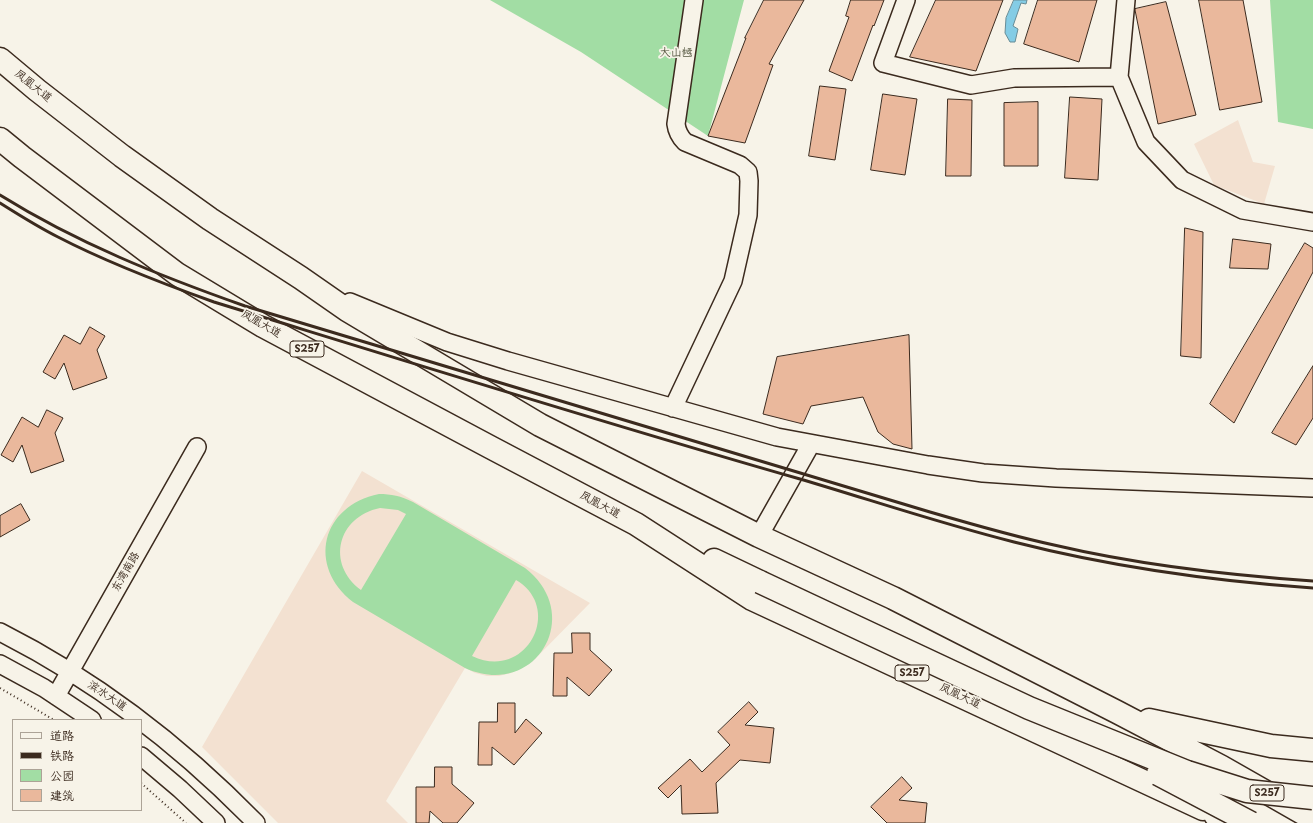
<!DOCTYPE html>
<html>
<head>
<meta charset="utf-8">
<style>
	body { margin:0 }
	#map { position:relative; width:1313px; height:823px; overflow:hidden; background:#f7f3e8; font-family:"Playpen Sans","LXGW WenKai TC",sans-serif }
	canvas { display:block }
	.legend { position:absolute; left:12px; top:719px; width:130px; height:92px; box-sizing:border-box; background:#f7f3e8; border:1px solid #aca397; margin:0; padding:5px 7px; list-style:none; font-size:12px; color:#3b2a1e }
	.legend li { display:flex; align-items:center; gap:8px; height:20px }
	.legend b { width:20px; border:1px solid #aca397 }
</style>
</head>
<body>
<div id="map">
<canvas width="1313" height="823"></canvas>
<ul class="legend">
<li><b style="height:5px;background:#f7f3e8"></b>道路</li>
<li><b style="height:5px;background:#3b2a1e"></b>铁路</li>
<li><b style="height:11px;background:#a2dda4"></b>公园</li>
<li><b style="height:11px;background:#eab89c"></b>建筑</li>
</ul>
</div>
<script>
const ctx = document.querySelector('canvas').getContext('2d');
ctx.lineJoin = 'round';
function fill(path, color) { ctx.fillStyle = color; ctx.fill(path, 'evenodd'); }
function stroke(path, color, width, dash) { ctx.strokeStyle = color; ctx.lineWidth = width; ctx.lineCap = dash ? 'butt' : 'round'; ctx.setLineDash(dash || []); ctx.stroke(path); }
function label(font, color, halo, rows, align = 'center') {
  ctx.font = font + ' "Playpen Sans","LXGW WenKai TC",sans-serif'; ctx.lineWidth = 3.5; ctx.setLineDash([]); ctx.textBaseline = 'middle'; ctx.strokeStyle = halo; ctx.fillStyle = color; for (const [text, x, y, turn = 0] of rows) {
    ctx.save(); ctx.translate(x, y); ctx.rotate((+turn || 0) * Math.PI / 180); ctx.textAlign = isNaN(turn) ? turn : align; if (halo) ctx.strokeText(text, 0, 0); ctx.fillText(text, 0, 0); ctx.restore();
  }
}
fill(new Path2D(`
	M1238,120l15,42 22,4 -11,38 -50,-19 -20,-41z
	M362,471l228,132 -58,59 -10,6 -11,5 -12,3h-12l-12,-3 -10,-5 -79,133 22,22h-130l-76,-76z`), '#f3e1d1');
fill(new Path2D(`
	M490,0h254l-36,136 -127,-84z
	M1270,0h43v129l-35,-7z
	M379,494c12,0 22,2 34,8l112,66c61,47 10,132 -60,100l-112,-66c-46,-36 -32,-96 26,-108zM380,508l18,2 8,4 -45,76c-35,-26 -24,-73 19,-82zM516,580c48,28 11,102 -44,76z`), '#a2dda4');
const water = new Path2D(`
	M1014,0h13l-1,4 -5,-1 -8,23 5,3 -3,13h-5l-5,-9 1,-15z`);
fill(water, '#84cce5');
stroke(water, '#678b95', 1);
const building = new Path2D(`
	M764,0h40l-35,64 4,1 -28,78 -37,-7 38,-98h-1z
	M851,0h33l-10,26 -1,-1 -21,56 -23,-10 20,-54 -3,-1z
	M936,0h67l-27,71 -66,-14z
	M1038,0h59l-18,62 -55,-18z
	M1199,0h44l19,102 -42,8z
	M1166,2l30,113 -38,9 -23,-114v-1z
	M820,86l26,3 -11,71 -26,-4z
	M883,94l34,5 -12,76 -34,-5z
	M1070,97l32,2 -4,81 -33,-2z
	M948,99l24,1 -1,76h-25z
	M1038,102v64h-34v-63z
	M1185,228l18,4 -2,126 -20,-2z
	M1233,239l38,5 -3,25 -38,-1z
	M1305,243l8,5v24l-79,151 -24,-19z
	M90,327l15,9 -8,14 10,28 -34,12 -9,-27 -9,16 -12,-7 21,-37 16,9z
	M909,335l3,114 -19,-5 -15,-12 -15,-35 -52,9 -8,18 -40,-10 14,-57z
	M1313,366v52l-17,27 -24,-12z
	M47,410l16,8 -8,15 9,28 -33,12 -9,-28 -9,17 -12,-7 21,-38 16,10z
	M21,504l9,16 -30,17v-21z
	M572,633h18v17l22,20 -23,26 -22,-19v19h-14l1,-43h18z
	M749,702l9,10 -13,13 29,3 -4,35 -30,-3 -24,23 2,30 -36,1 -1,-29 -13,13 -10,-10 32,-29 12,13 28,-27 -12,-13z
	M498,703h17v30l11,-14 16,14 -28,32 -22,-18v18h-14l1,-43h18z
	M435,767h17v17l22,19 -17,20h-14l-13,-12 -1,12h-13v-36h18z
	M902,777l10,11 -13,12 28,3 -2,20h-38l-16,-16z`);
fill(building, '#eab89c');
stroke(building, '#3b2a1e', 1);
const minor = new Path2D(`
	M906,0l-23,63 88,22 43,-7 105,-1
	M1126,0l-7,77 27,65 36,38 61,30 70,12
	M350,302l97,40 61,19 269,76 151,28 55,8 73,5 257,10
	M673,408l60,-127 15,-66 1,-34 -1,-9 -8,-7 -55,-23c-5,-5 -8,-10 -9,-18l18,-124
	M759,536l52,-92
	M0,632c97,49 180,113 256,191
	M0,664l44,24 48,32
	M56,696l141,-249
	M141,756l39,33 36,34`);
const major = new Path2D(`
	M0,59l37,31 85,66 88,63 91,59 46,32 193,115 219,111 134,62 224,114 105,55 91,52
	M0,139l22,18 155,117 86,52 227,121 146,77 116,75 451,210
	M714,560l46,22
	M1149,720l122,26 42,4
	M1215,815l7,8`);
stroke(minor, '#3b2a1e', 20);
stroke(major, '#3b2a1e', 25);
stroke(new Path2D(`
	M0,688l54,32
	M141,783l45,40`), '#3b2a1e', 2, [1, 3]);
stroke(minor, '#f7f3e8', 17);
stroke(major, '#f7f3e8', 22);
stroke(new Path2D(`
	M0,195c77,48 160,81 245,111l685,206c41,12 82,24 124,33 85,20 172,30 259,36
	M0,203c19,12 38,24 58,34 50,26 103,46 156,65 195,60 390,121 586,177 71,21 142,45 214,63 98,25 198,39 299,46`), '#3b2a1e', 3);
const majorBridge = new Path2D(`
	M760,582l269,126 158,64 60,19 66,7
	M1158,774l93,49`);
stroke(majorBridge, '#3b2a1e', 25, []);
stroke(majorBridge, '#f7f3e8', 22);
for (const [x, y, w] of [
	[307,349,34],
	[912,673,34],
	[1267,793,34]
]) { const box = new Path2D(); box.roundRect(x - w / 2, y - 8, w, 16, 3); ctx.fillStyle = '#f7f3e8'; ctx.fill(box); stroke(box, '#3b2a1e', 1); }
label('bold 10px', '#3b2a1e', null, [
	["S257",307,349],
	["S257",912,673],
	["S257",1267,793]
]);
label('11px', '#555740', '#f7f3e8', [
	["大山乸",676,53]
]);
label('11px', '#3b2a1e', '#f7f3e8', [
	["凤凰大道",33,86,39],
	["凤凰大道",261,324,30],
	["凤凰大道",600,505,28],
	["东湾南路",126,572,-60],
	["滨水大道",107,696,34],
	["凤凰大道",960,696,25]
]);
</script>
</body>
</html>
